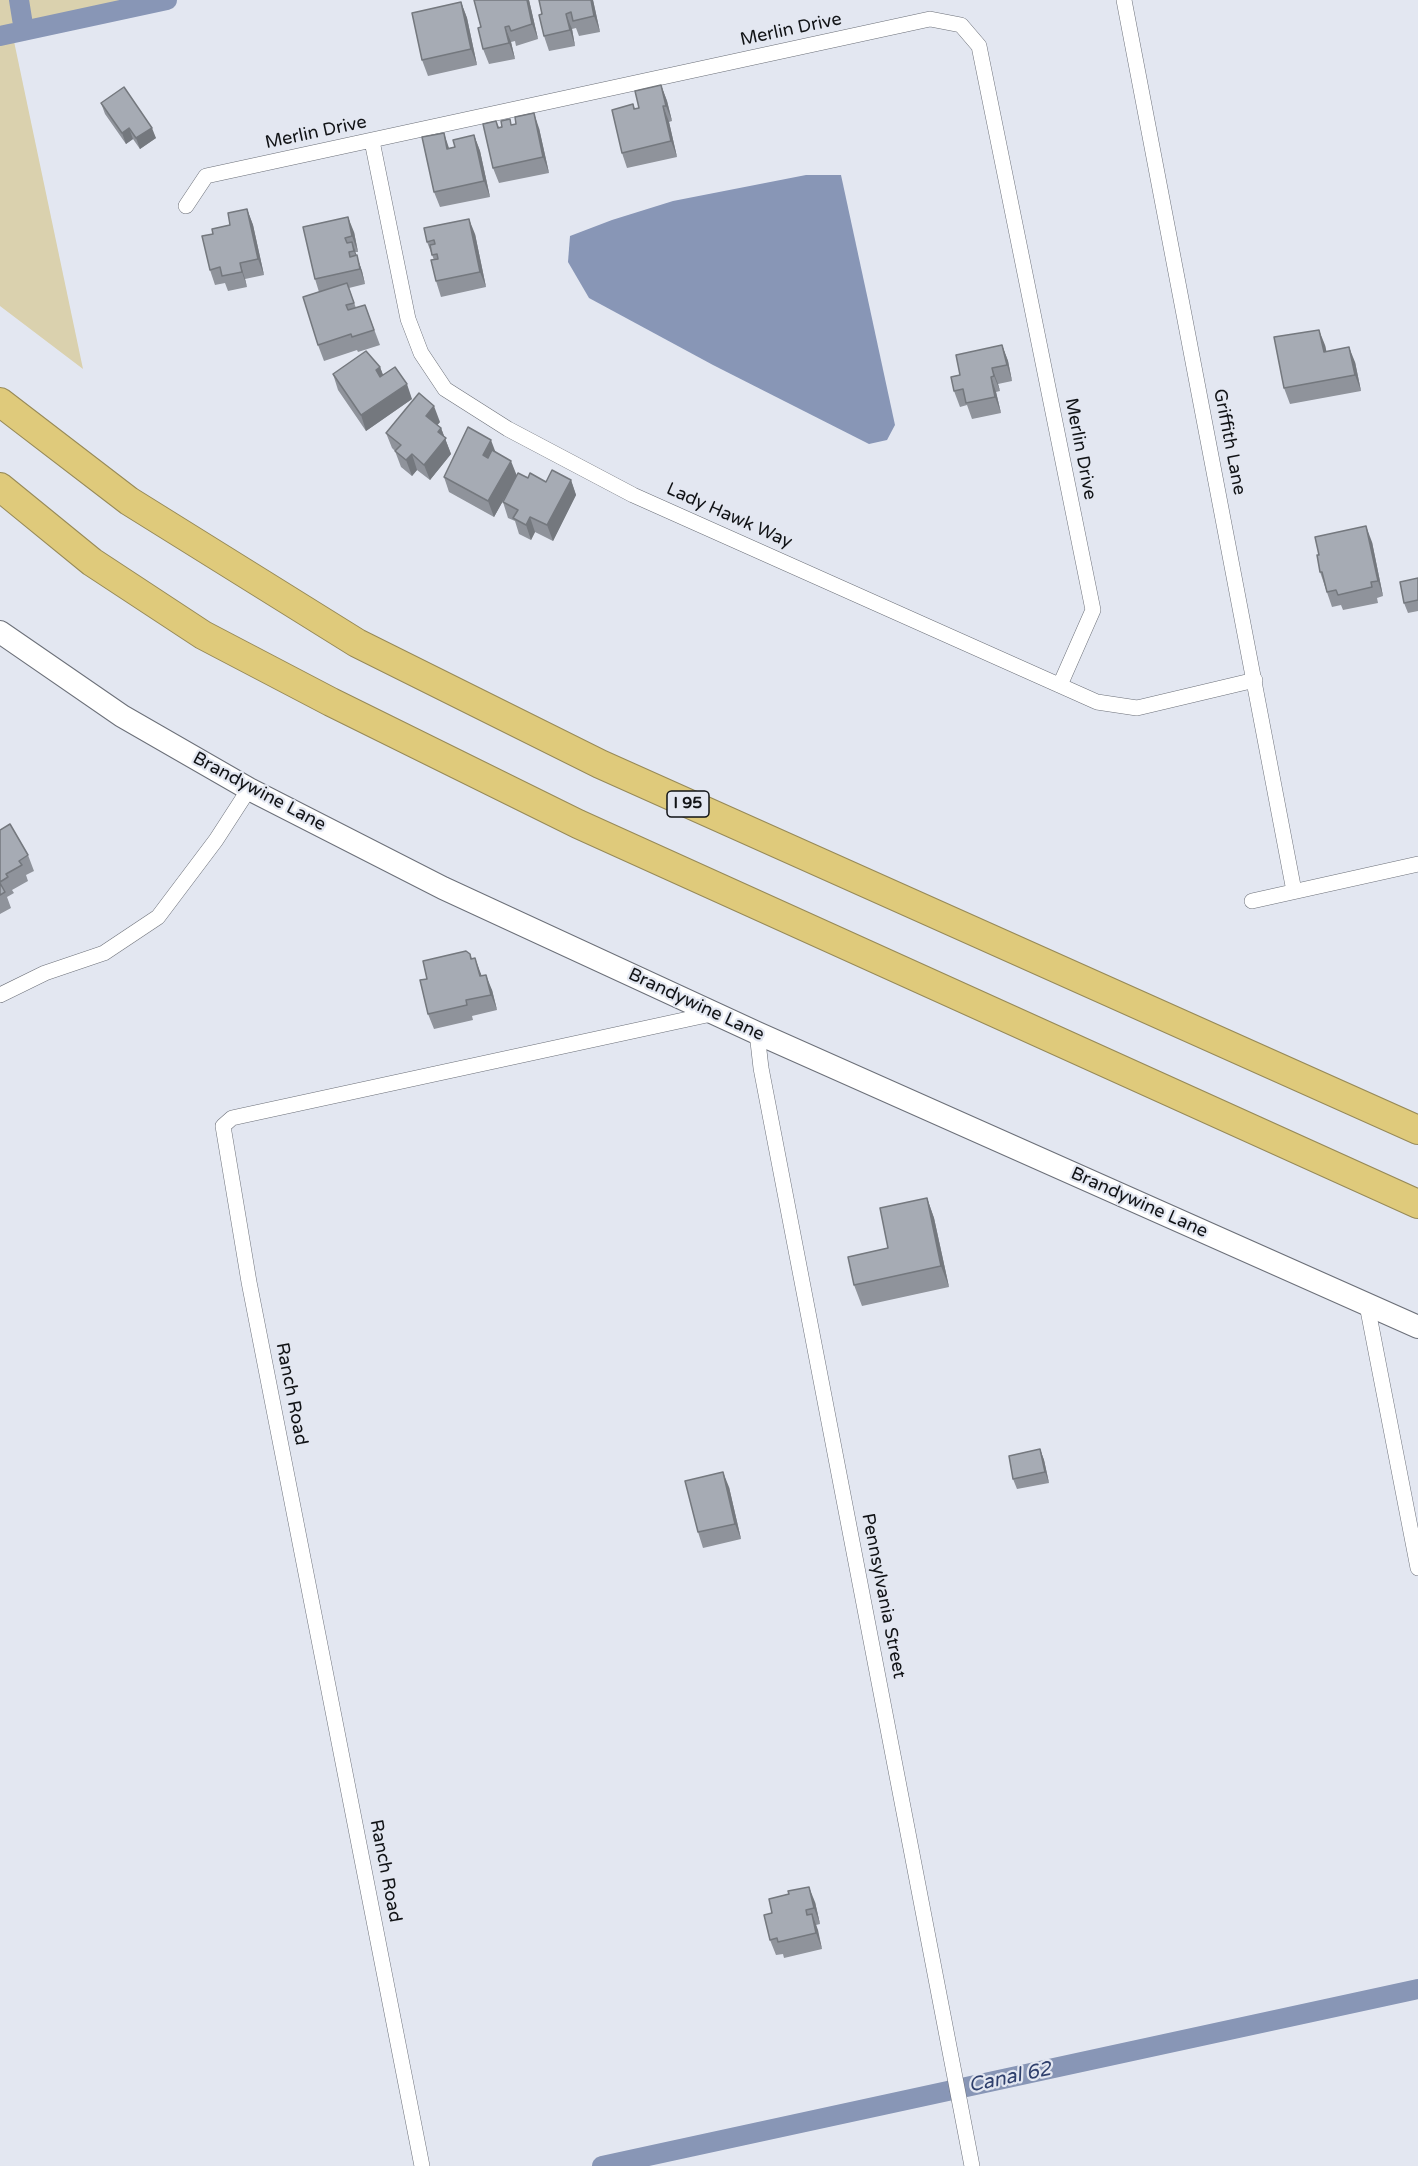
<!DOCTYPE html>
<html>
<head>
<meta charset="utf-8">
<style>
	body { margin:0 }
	canvas { display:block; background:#e3e7f1 }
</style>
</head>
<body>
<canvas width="1418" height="2166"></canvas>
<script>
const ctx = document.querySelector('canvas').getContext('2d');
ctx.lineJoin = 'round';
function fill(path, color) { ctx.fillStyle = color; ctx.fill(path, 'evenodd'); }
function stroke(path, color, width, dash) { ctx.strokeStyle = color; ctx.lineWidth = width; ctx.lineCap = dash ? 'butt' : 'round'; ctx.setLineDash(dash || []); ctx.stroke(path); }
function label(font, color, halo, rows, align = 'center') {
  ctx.font = font + ' "Varela Round",sans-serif'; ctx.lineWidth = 4.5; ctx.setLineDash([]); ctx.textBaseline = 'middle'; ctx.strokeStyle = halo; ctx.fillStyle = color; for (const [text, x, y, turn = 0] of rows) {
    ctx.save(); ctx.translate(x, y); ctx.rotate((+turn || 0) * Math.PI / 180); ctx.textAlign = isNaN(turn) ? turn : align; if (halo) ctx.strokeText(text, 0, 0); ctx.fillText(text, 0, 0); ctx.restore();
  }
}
fill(new Path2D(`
	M0,0h138l-127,27 72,342 -83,-63z`), '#dad1ae');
fill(new Path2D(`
	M806,175h35l54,250 -8,15 -18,4 -156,-79 -124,-67 -21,-36 2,-26 42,-16 61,-19z`), '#8896b6');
stroke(new Path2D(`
	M19,0l5,31
	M0,36l167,-36
	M602,2166l816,-177`), '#8896b6', 20);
const street = new Path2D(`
	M1124,0l170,891
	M372,141l36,178 13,34 24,36 63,40 125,66 464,207 40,6 118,-28
	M186,206l20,-30 724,-157 31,6 18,21 114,564 -33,75
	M1252,901l166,-37
	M0,995l45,-22 59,-20 54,-36 58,-77 33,-51
	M757,1033l4,35 211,1098
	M1367,1305l51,263
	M422,2166l-173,-884 -26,-156 9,-8 9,-2 475,-103`);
const secondary = new Path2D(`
	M0,632l122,84 127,73 194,99 314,145 661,294`);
const highway = new Path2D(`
	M0,402l129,99 228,142 243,121 818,366
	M0,487l92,75 111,73 128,67 247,122 840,380`);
stroke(street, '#6c7079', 16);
stroke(secondary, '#6c7079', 24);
stroke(highway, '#978a58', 30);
stroke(street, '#fff', 15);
stroke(secondary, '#fff', 22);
stroke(highway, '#dfca7b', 28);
fill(new Path2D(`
	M474,0h55l9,39 -22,7 -1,-5 -4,1 4,17 -26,5 -6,-15 -2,-22z
	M593,0l7,32 -21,4 -3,-8 -4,1 3,17 -26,5 -5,-15 -5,-21z
	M461,2l6,16 10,47 -49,11 -6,-16z
	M661,85l6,16 5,20 -3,1 8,35 -50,11 -5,-15 11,-49 2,5 4,-1z
	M101,103l55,35 -16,11 -7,-10 -7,5 -21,-30z
	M496,121l3,6 13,-2 27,3 10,45 -50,10 -6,-15z
	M474,135l6,16 10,46 -50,10 -6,-15 15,-44 6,-1z
	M247,209l6,16 11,50 -19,4 2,8 -19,4 -3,-8 -10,2 -5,-15 3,-36 17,-9z
	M303,227l51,5 4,20h-3l7,19 3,13 -16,4 7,20 9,-3 15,40 -22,7 -1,-2 -33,11 -6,-16 1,-53 -4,-13z
	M475,234l11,53 -45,10 -5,-16 -2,-21 -7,-18z
	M1002,345l6,16 4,20 -14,3 2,7 -4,1 5,21 -29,6 -5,-14 -7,2 -6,-16z
	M1325,345l1,6 29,11 6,29 -71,13 -6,-16z
	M380,367l3,8 29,24 -46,32 -28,-41 -5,-16z
	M440,422l-3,3 4,3 10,26 -21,26 -13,-10 -5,6 -11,-9 -6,-16 -3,-3 -6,-15z
	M517,476l29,6 25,-2 5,15 -23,46 -18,-9 -4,8 -12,-6 -4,-13 -7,-3 -5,-16 8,-16 -17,31 -45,-25 -5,-15z
	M1372,542l11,54 -6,2 1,5 -35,7 -2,-5 -9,2 -12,-35z
	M1418,578v33l-10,2 -4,-10z
	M0,830l28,25 6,16 -8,4 2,6 -16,9 2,3 -7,4 4,11 -11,6z
	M470,954l2,5 10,17 10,14 5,20 -25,6 1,4 -39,9 -6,-15 -1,-35z
	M927,1198l7,20 15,69 -87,19 -8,-21 34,-37z
	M1040,1449l4,11 5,23 -32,6 -4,-10z
	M729,1487l12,52 -38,9 -5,-16z
	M815,1902l5,22 -4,1 6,24 -38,9 -1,-4 -7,1 -6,-15z`), '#8f939b');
fill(new Path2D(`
	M527,0h2l9,39 -6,-15z
	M591,0h2l7,32 -6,-16z
	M461,2l6,16 10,47 -6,-16z
	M566,14l6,15 3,17 -5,-16z
	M505,27l6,15 4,17 -6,-16z
	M661,85l6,16 5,20 -6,-15z
	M663,106l6,16 8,35 -6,-16z
	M534,113l5,15 10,45 -6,-16z
	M129,128l4,11 -7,5 -4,-11z
	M152,128l4,10 -16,11 -4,-11z
	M444,133l5,15 -2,1z
	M474,135l6,16 10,46 -6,-16z
	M247,209l6,16 11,50 -6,-16z
	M348,217l6,15 4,20 -6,-16z
	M469,219l6,15 11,53 -6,-15z
	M352,242l10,29 3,13 -11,-33z
	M240,263l5,16 2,8 -5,-15z
	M1319,330l6,15 5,22 -6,-15z
	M1002,345l6,16 4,20 -5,-16z
	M1349,347l6,15 6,29 -6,-16z
	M380,367l6,16 -5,3 -5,-16z
	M992,368l6,16 2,7 -6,-15z
	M991,377l5,15 5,21 -6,-16z
	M407,384l5,15 -46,32 -5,-16z
	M434,406l6,16 -8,9 -6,-15z
	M441,428l10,26 -21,26 -6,-15 14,-33z
	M491,440l6,16 -8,15 -6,-16z
	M412,454l5,16 -5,6 -6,-16z
	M511,461l6,15 -23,41 -6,-16z
	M571,480l5,15 -23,46 -6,-16z
	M530,517l5,15 -4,8 -5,-15z
	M1366,526l6,16 11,54 -5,-15z
	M475,958l6,16 4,18 -5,-16z
	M486,975l6,15 5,20 -6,-15z
	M927,1198l7,20 15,69 -8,-21z
	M1040,1449l4,11 5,23 -4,-11z
	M723,1472l6,15 12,52 -6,-15z
	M809,1887l6,15 5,22 -6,-16z
	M812,1914l6,16 4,19 -6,-16z`), '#74787e');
const building = new Path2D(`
	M474,0h53l5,24 -21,7 -2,-5 -4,1 4,16 -26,6 -5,-21 3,-1z
	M539,0h52l3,16 -21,5 -2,-9 -5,2 4,16 -26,6 -5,-21 3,-1z
	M461,2l10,47 -49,11 -10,-47z
	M661,85l5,21h-3l8,35 -49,12 -10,-43 21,-6 1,5 5,-1 -4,-17z
	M124,87l28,41 -16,10 -7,-10 -7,5 -21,-30z
	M534,113l9,44 -50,11 -10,-44 13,-3 2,7 4,-1 -1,-6 9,-2 1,6 5,-1 -1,-7z
	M444,133l3,16 8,-2 -2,-7 21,-5 10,46 -50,11 -12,-55z
	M247,209l11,50 -18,4 2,9 -20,4 -2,-9 -10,3 -8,-34 11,-2 -1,-5 18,-4 -2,-12z
	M348,217l4,19 -7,2 2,5 5,-1 2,9 -5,1 1,5 7,-2 3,14 -45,10 -12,-52z
	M469,219l11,53 -44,9 -5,-21 7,-1 -1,-5 -5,1 -2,-10 5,-1 -1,-4 -7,2 -3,-14z
	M347,283l7,20 -8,2 2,5 17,-5 9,25 -22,7 -1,-3 -33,11 -15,-48z
	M1319,330l5,22 25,-5 6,28 -71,13 -10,-51z
	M1002,345l5,20 -15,3 2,8 -3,1 4,20 -29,6 -3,-14 -9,2 -3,-14 9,-2 -4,-20z
	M366,351l14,16 -4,3 4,7 15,-10 12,17 -46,31 -28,-41z
	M419,393l15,13 -8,10 15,12 -3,4 8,6 -22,27 -12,-11 -6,6 -11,-9 6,-6 -15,-12z
	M468,427l23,13 -8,15 5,3 4,-8 19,11 -23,40 -44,-24z
	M552,470l19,10 -24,45 -17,-8 -4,8 -13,-7 5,-8 -15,-8 15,-29 10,5 2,-5 16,9z
	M1366,526l12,55 -7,1 1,5 -34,8 -2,-5 -9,2 -5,-20h-2l-3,-17h2l-4,-18z
	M1418,578v22l-14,3 -4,-21z
	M10,824l18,31 -9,6 3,4 -16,9 2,3 -8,5v-52z
	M0,883l5,9 -5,3z
	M466,951l4,3 1,5 4,-1 5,18 6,-1 5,20 -25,5 1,5 -39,9 -8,-34 7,-1 -4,-18z
	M927,1198l14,68 -87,19 -6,-28 40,-9 -8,-40z
	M1040,1449l5,23 -32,7 -4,-23z
	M723,1472l12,52 -37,8 -13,-51z
	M809,1887l5,21 -8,2 1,5 5,-1 4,19 -38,9 -1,-4 -7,2 -6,-25 8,-2 -3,-14 20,-5 -1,-3z`);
fill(building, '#a6abb4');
stroke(building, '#74787e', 1.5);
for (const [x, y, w] of [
	[688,804,42]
]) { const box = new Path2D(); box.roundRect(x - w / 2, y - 13, w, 26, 4.5); ctx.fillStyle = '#e3e7f1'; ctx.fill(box); stroke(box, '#111316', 1.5); }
label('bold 16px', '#111316', null, [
	["I 95",688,804]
]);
label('18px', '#111316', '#e3e7f1', [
	["Merlin Drive",791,30,-12],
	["Merlin Drive",316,133,-12],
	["Griffith Lane",1229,442,79],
	["Merlin Drive",1080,449,79],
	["Lady Hawk Way",729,516,24],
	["Brandywine Lane",259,792,28],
	["Brandywine Lane",696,1005,25],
	["Brandywine Lane",1139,1203,24],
	["Ranch Road",291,1394,79],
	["Pennsylvania Street",883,1596,79],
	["Ranch Road",385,1871,79]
]);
label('italic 20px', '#2f406d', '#e3e7f1', [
	["Canal 62",1010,2078,-12]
]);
</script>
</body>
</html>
